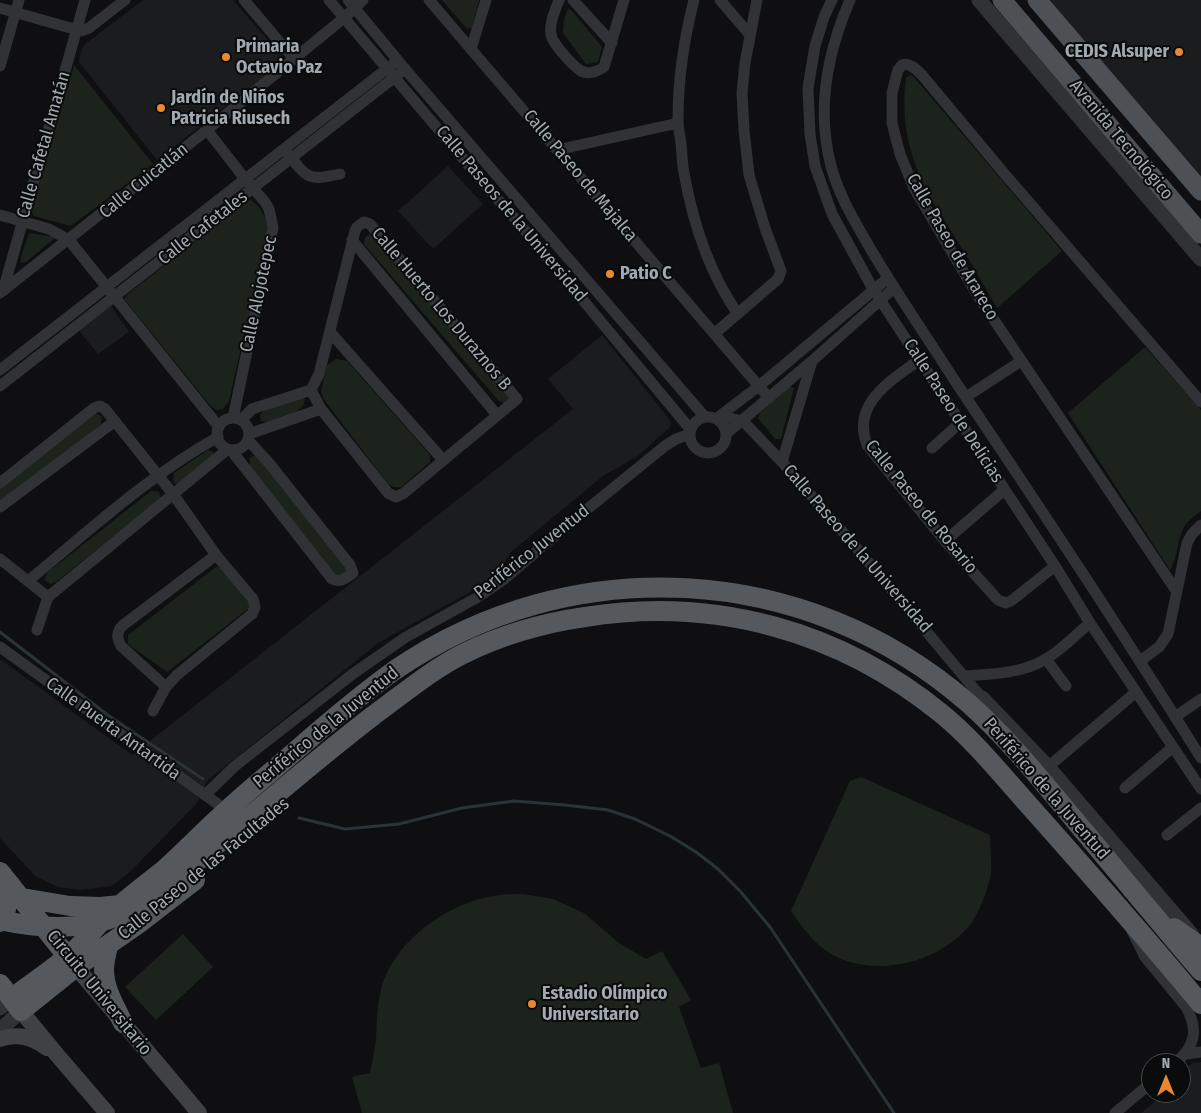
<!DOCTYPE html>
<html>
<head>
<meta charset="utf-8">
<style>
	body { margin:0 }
	#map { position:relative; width:1201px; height:1113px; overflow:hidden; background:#0f0f11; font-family:"Fira Sans Condensed",sans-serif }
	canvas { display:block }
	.north { position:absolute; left:1141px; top:1053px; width:50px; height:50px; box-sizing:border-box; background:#0a0b0b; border:1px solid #464a4d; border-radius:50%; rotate:0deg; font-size:14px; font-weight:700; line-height:20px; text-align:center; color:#a1a9b1 }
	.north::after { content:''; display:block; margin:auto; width:18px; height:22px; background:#e9882f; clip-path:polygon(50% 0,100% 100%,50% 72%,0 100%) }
</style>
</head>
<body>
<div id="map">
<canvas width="1201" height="1113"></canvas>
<div class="north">N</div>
</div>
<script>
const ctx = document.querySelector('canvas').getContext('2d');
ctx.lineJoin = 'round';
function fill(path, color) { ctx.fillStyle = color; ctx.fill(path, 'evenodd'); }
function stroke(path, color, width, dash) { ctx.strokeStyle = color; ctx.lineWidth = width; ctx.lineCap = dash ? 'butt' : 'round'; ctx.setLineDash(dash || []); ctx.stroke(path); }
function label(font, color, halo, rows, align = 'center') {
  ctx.font = font + ' "Fira Sans Condensed",sans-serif'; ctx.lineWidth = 4; ctx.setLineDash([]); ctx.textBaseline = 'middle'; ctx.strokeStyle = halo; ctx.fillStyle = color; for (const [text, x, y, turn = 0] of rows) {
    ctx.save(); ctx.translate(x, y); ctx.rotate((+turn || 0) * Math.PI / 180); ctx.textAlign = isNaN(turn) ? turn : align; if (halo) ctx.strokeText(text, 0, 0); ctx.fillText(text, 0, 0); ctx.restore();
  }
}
fill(new Path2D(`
	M143,0h90l52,60 -128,100 -78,-98 2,-11 4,-7z
	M1044,0h157v187z
	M448,166l35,38 -50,45 -35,-38z
	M111,306l18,26 -31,22 -19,-23z
	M602,335l67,84 2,5 -2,4 -31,28 -35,20 -92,76 -14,21 -16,13 -103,57 -171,138 -10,22 -66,68 -19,15 -32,4 -22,-3 -23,-11 -35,-38v-179l132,96 441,-346 -25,-30z
	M1201,1062v51h-60l24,-20h16v-22l11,-8z`), '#1b1c1d');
fill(new Path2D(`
	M442,0h37l-7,28 -5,1z
	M568,8l5,4 29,35 -4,15 -12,2 -23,-31 1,-13z
	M74,65l79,99 -82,62 -37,-10 -3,-4z
	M912,75l150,176 -65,57c-12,-20 -23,-41 -35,-60 -37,-59 -65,-98 -56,-171z
	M250,200c11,5 16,19 18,30l-39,171 -6,8 -7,1 -6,-5 -86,-106 4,-5 117,-92z
	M29,233l27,4 -30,25 -5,1v-6z
	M369,235l6,2 132,154 2,8 -5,4 -6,-3 -134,-156 1,-7z
	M1145,347l56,63v101c-5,4 -11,8 -15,13 -10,14 -7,32 -16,46l-102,-157z
	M336,359l11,2 83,94v7l-29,25h-7l-6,-3 -65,-86 -2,-7 6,-26z
	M789,386l5,2 -13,51h-6l-17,-21 2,-5z
	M297,397l8,2c-2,16 -25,19 -38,23l-6,-1 -1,-6 4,-4z
	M95,413l7,3 -1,8 -97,79 -4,1v-17z
	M208,450l5,2 1,4 -33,27 -6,1 -2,-5 1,-6z
	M255,455l4,2 88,112v6l-11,1 -86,-110v-8z
	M151,491l8,1 2,6 -105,84 -6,2 -5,-4 2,-7z
	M216,567l6,1 27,34v6l-82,64 -39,-28v-9z
	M861,777l129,58c0,12 2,26 1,38 -2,15 -13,42 -22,53 -27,33 -81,49 -122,35 -27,-9 -41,-28 -56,-50l59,-130z
	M523,894l30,5 31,14 35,30 27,16 16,-8 29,49 -12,7 22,61 18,-5 14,50h-371l-10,-36 18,-4c2,-11 5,-23 6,-34 1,-17 1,-33 5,-49 12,-48 65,-86 112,-94 10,-2 20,-2 30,-2z
	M183,934l30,33 -57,53 -31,-33z`), '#1c231c');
stroke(new Path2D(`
	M0,632l109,84 94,63
	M299,818l46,11 54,-5 63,-16 52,-7 51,4 43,5 27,9 35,17 26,16 22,17 22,22 30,36 124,186`), '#2a3438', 3);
stroke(new Path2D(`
	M244,0l50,59
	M329,0l164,194 25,28 173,208
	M348,0l57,69 300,348
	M429,0l340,398
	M559,0c-4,11 -10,23 -8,35 2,9 22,31 30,36 8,4 17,0 23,-4l20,-67
	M573,0l39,43
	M694,0c-10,39 -16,80 -16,120 0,8 2,16 3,23 1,10 1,20 3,30 9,50 25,100 54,141
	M720,0l30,35
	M832,0l-8,17 -9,29 -7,42 2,46 5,32 17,48 41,75 182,277 35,57 111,166
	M850,0c-23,53 -34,109 -19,166 8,30 24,56 39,82 27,46 57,89 85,133 62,93 125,186 185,281 21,32 41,64 61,96
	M0,8l81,23 8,-3 36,-28
	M471,49l15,-49
	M0,66l19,-66
	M207,130l38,49 20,23 4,7 4,19 -40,190
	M557,150l121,-27
	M288,154c20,25 21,27 52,20
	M0,215l49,14 20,11 150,187
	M352,240l145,175
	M3,291l82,-291
	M0,293l207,-163 138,-113 18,-17
	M330,332l113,128
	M714,334l64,-55 3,-8 -16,-43 -16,-53 -5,-45 -2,-37 3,-30 12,-63
	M919,360c-28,21 -68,43 -52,85l78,96 53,59 8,3 5,-2 44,-35
	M0,370l393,-306
	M0,386l400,-313
	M966,397l55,-36
	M720,416l23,5 39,41 73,84 127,152
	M690 435a18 18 0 1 1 36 0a18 18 0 1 1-36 0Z
	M717,418l42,-32 129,-108
	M217 434a16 16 0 1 1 32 0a16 16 0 1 1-32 0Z
	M241,420l11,-11 59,-19 8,-16 36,-143 2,-4 7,-5 6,2 147,175 -113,94 -8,4 -8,-4 -67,-84 -10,-19
	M727,433l85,-72 82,-73
	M249,434l72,-25
	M932,448l29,-26
	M231,450l101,129c9,4 14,-1 21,-6l-3,-8 -81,-102 -21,-23
	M782,462l30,-101
	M0,483l94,-75 6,-2 5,3 68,85 43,61 37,44 2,8 -3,7 -75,61 -11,12 -45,-41c-4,-8 -5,-13 1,-20l94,-71
	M0,507l115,-86
	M945,541l59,-51
	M0,559l48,38
	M28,581c61,-50 120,-105 190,-144
	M1177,592l-201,-299 -62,-105 -14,-34 -8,-31v-30l6,-23 4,-5c8,-3 15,5 20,10l81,97 198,230
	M37,630l11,-33 180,-148
	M0,647l226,163
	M1046,659l20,27
	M1140,661l19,-14 9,-13 19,-91 5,-9 9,-9
	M964,676c27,-2 56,-2 80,-16 17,-9 31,-25 46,-37
	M153,711l13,-24
	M1175,717l26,-18
	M1048,767l88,-75
	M1125,788l48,-41
	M205,795l30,-29 119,-93 52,-36 72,-40 25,-17 61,-52 101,-82 11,-7 14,-5
	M1167,835l34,-27
	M1132,931l13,26 41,50c13,23 9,40 -11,56
	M1187,1054l14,-2
	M1115,1113l36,-30`), '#303235', 11);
stroke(new Path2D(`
	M979,0l222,259
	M982,698l66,69 144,168
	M0,1008l12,-10
	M0,1030l21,-19`), '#303235', 15);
stroke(new Path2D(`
	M76,967l123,146
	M21,1011l37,45 49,57
	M0,1039c18,-6 32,-2 47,9`), '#3f4145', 16);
stroke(new Path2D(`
	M1002,0l199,234
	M1037,0l164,191`), '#4d5054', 19);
stroke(new Path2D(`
	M0,872l75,94
	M173,882c66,-56 132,-114 201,-167 29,-21 57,-45 89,-61 38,-19 80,-31 122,-37 130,-21 255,14 357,97 34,28 63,65 92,97 57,64 112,127 167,193
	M22,898l48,8 30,1 21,-2 1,2
	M0,922l5,-7 5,-31
	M1174,928l27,19
	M108,946c-2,8 -4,16 -4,24 0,19 11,36 19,53
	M0,984l21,27 55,-44 62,-43 57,-44
	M12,998c21,-16 45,-31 65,-50 8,-8 16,-18 25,-27 20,-19 42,-35 63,-52 20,-18 39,-38 59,-56 22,-21 45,-39 68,-59 33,-29 67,-58 103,-84 176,-121 411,-108 572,32 41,36 75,79 110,121 41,49 82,99 124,148`), '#55585d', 20);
stroke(new Path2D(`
	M0,920c44,10 91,11 131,-10 15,-8 28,-18 42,-28`), '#55585d', 20);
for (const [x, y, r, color] of [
	[1179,52,5,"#e9882f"],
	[226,57,5,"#e9882f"],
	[161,108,5,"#e9882f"],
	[610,274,5,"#e9882f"],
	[532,1004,5,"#e9882f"]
]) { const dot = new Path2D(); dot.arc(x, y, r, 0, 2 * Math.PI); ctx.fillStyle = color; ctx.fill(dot); stroke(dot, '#0a0b0b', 2); }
label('bold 18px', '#a1a9b1', '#0a0b0b', [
	["Primaria",236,47],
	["Octavio Paz",236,68],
	["CEDIS Alsuper",1169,52,"right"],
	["Jardín de Niños",171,98],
	["Patricia Riusech",171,119],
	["Patio C",620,274],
	["Estadio Olímpico",542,994],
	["Universitario",542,1015]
], 'left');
label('18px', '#a1a9b1', '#0a0b0b', [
	["Avenida Tecnológico",1121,140,50],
	["Calle Cafetal Amatán",44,145,-74],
	["Calle Paseo de Majalca",580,176,50],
	["Calle Cuicatlán",144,181,-39],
	["Calle Paseos de la Universidad",511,214,50],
	["Calle Cafetales",203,228,-38],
	["Calle Paseo de Arareco",952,247,60],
	["Calle Alojotepec",259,294,-78],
	["Calle Huerto Los Duraznos B",441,309,50],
	["Calle Paseo de Delicias",953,411,57],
	["Calle Paseo de Rosario",921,507,51],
	["Calle Paseo de la Universidad",857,549,49],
	["Periférico Juventud",532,552,-38],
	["Periférico de la Juventud",326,728,-39],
	["Calle Puerta Antartida",113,729,36],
	["Periférico de la Juventud",1046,789,49],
	["Calle Paseo de las Facultades",204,869,-39],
	["Circuito Universitario",99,993,51]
]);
</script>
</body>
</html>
